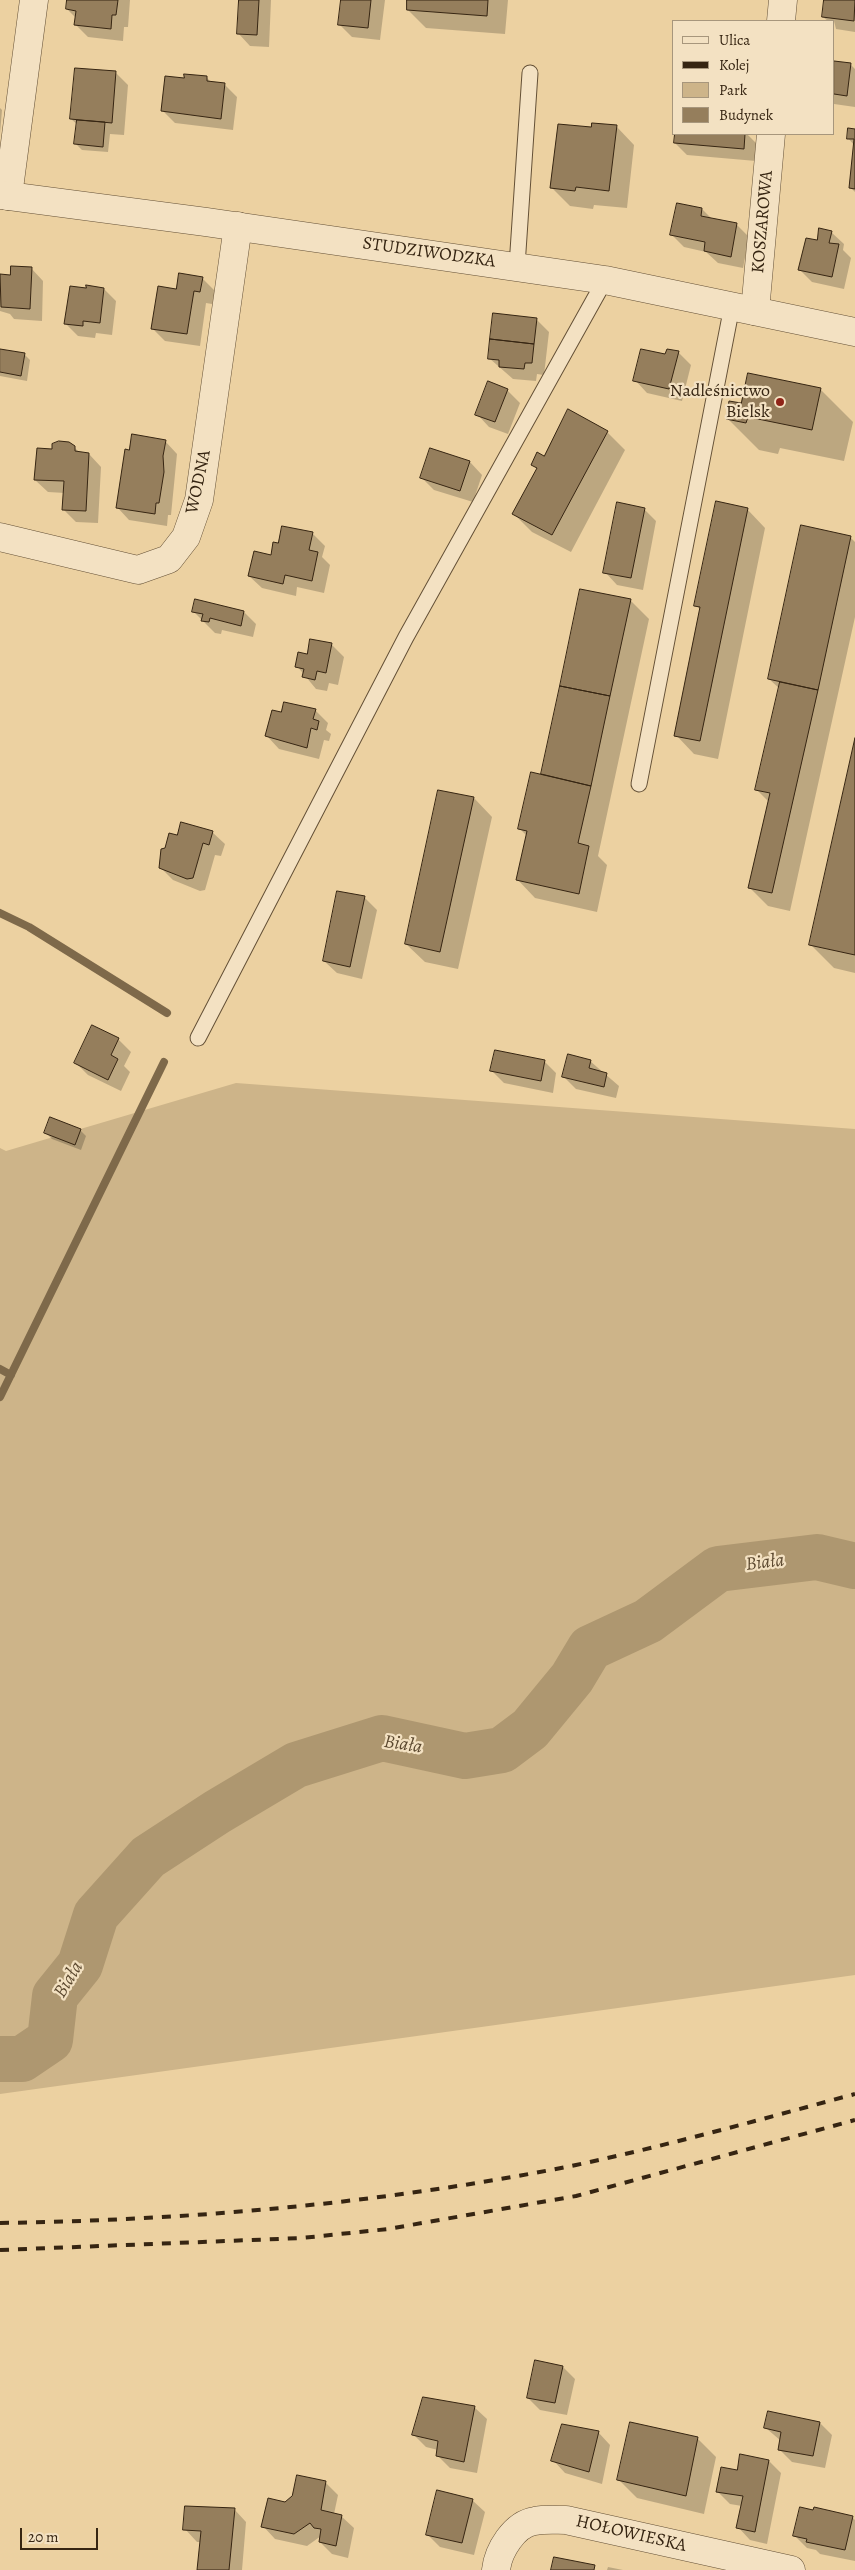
<!DOCTYPE html>
<html>
<head>
<meta charset="utf-8">
<style>
	body { margin:0 }
	#map { position:relative; width:855px; height:2570px; overflow:hidden; background:#ecd1a1; font-family:Alegreya,serif }
	canvas { display:block }
	.legend { position:absolute; left:672px; top:20px; width:162px; height:115px; box-sizing:border-box; background:#f3e1c2; border:1px solid #a7967c; margin:0; padding:6px 9px; list-style:none; font-size:15px; color:#362512 }
	.legend li { display:flex; align-items:center; gap:10px; height:25px }
	.legend b { width:25px; border:1px solid #a7967c }
	.scale { position:absolute; left:20px; top:2528px; width:78px; height:22px; box-sizing:border-box; border:2px solid #362512; border-top:0; padding-left:6px; font-size:15px; line-height:18px; white-space:nowrap; color:#362512; -webkit-text-stroke:4px #f3e1c2; paint-order:stroke }
</style>
</head>
<body>
<div id="map">
<canvas width="855" height="2570"></canvas>
<ul class="legend">
<li><b style="height:6px;background:#f3e1c2"></b>Ulica</li>
<li><b style="height:6px;background:#362512"></b>Kolej</li>
<li><b style="height:14px;background:#cdb489"></b>Park</li>
<li><b style="height:14px;background:#957e5c"></b>Budynek</li>
</ul>
<div class="scale">20 m</div>
</div>
<script>
const ctx = document.querySelector('canvas').getContext('2d');
ctx.lineJoin = 'round';
function fill(path, color) { ctx.fillStyle = color; ctx.fill(path, 'evenodd'); }
function stroke(path, color, width, dash) { ctx.strokeStyle = color; ctx.lineWidth = width; ctx.lineCap = dash ? 'butt' : 'round'; ctx.setLineDash(dash || []); ctx.stroke(path); }
function label(font, color, halo, rows, align = 'center') {
  ctx.font = font + ' Alegreya,serif'; ctx.lineWidth = 4.5; ctx.setLineDash([]); ctx.textBaseline = 'middle'; ctx.strokeStyle = halo; ctx.fillStyle = color; for (const [text, x, y, turn = 0] of rows) {
    ctx.save(); ctx.translate(x, y); ctx.rotate((+turn || 0) * Math.PI / 180); ctx.textAlign = isNaN(turn) ? turn : align; if (halo) ctx.strokeText(text, 0, 0); ctx.fillText(text, 0, 0); ctx.restore();
  }
}
fill(new Path2D(`
	M236,1083l619,46v846l-855,119v-946l6,3z`), '#cdb489');
fill(new Path2D(`
	M68,0h62l-2,27h-4l-1,14 -35,-4 -12,-12v-7l-9,-9z
	M240,0h31l-2,47 -19,-1 -12,-13z
	M342,0h43l-5,40 -28,-3 -13,-13z
	M409,0h99l-3,34 -79,-6 -18,-18z
	M825,0h30v32l-19,-3 -2,-8h-6l-5,-4z
	M834,62l16,2 5,5v38l-21,-3z
	M116,73l12,12 -4,50 -14,-1 -2,18 -26,-2 -6,-6 2,-19 -7,-6z
	M206,77l6,6 12,1 13,13 -4,33 -58,-7 -12,-12 22,-32z
	M0,108l2,2 -2,24z
	M616,126l18,19 -7,63 -33,-3 -1,4 -23,-3 -18,-18 40,-59z
	M855,130v62l-4,-4 3,-43 -6,-7z
	M676,134h71l10,10 -1,17 -69,-6 -12,-12z
	M702,209l10,10 25,6 12,12 -6,31 -25,-5 -12,-11 -22,-5 -12,-12z
	M831,232l13,12 -1,6 8,8 -7,31 -32,-7 -12,-12 18,-28z
	M31,268l12,13 -1,40 -28,-2 -4,-5 -10,-3v-36l11,1z
	M202,278l13,13 -3,13 -6,-1 -6,43 -35,-5 -13,-13 25,-38z
	M71,287l33,2 12,12 -4,34 -16,-2 -1,5 -17,-2 -12,-12z
	M536,319l13,13 -5,43 -7,-1 -1,7 -23,-2 -24,-21z
	M0,350l24,4 6,6 -3,21 -27,-5z
	M678,352l13,13 -9,36 -35,-8 -12,-13 31,-24z
	M507,390l13,13 -12,31 -19,-7 -12,-13z
	M821,390l32,32 -9,39 -64,-13 -2,6 -19,-4 -32,-32 15,-14z
	M607,432l18,18 -54,102 -39,-20 -18,-18 23,-45 -4,-5 11,-7z
	M165,441l12,13 -6,61h-3l-1,11 -38,-6 -12,-13 13,-56z
	M74,447l6,6 9,1 12,13 -3,56 -22,-1 -13,-13 2,-16 -17,-1 -13,-12 18,-29z
	M431,449l39,13 12,13 -9,27 -39,-12 -13,-13z
	M644,509l12,12 -13,69 -26,-5 -12,-13z
	M747,509l18,19 -47,231 -24,-5 -18,-19 25,-124 -5,-6z
	M312,533l13,13 -3,11 8,8 -6,28 -27,-6 -1,9 -34,-8 -13,-12 23,-20 7,-12z
	M850,537l5,5v75l-65,294 -22,-5 -19,-19 20,-85 -12,-12 23,-101 -11,-10z
	M581,590l49,10 19,19 -51,237 9,9 -10,47 -62,-14 -18,-19 10,-43 -8,-8 23,-52z
	M194,612h50l12,12 -3,13 -31,-7 -1,4 -6,-1z
	M311,640l21,5 12,12 -6,28 -9,-2 -2,8 -11,-2 -19,-23 11,-11z
	M315,710l13,13 -2,7 5,4 -2,7 -5,-1 -5,19 -40,-10 -12,-13 15,-22z
	M855,744v229l-21,-5 -23,-23z
	M474,798l18,19 -34,152 -33,-7 -19,-18z
	M212,832l13,12 -4,12 -6,-1 -10,35 -5,1 -27,-11 -13,-13 18,-31z
	M364,897l13,13 -15,69 -25,-6 -13,-12z
	M118,1039l13,13 -7,14 6,6 -9,19 -33,-16 -13,-13z
	M544,1061l12,12 -3,20 -49,-10 -13,-13z
	M590,1061l29,25 -3,12 -40,-9 -12,-12z
	M51,1119l29,11 6,6 -5,14 -29,-11 -6,-6z
	M563,2367l12,12 -8,36 -27,-5 -12,-12z
	M474,2407l13,12 -10,54 -27,-5 -12,-12v-6l-12,-3 -12,-12z
	M820,2423l12,12 -7,33 -33,-6 -13,-13 2,-8 -15,-13z
	M598,2432l12,13 -8,39 -37,-11 -12,-13z
	M697,2438l19,19 -12,57 -67,-16 -18,-18z
	M769,2461l12,12 -14,71 -17,-4 -12,-13 4,-21 -12,-2 -12,-12 20,-21z
	M298,2477l28,6 12,12 -4,19 7,2 13,12 -6,30 -16,-4 -12,-12 1,-6 -14,10 -32,-7 -12,-13 30,-29z
	M472,2500l13,12 -11,43 -34,-8 -13,-13z
	M234,2509l12,13 -4,48h-44l3,-28h-4l-12,-13z
	M852,2517l3,3v41l-35,-7 -4,-4 -9,-2 -12,-12z
	M608,2567l15,3h-16z`), '#0003');
stroke(new Path2D(`
	M0,913l29,14 138,86
	M0,1369l11,6
	M0,1397l164,-335`), '#7e694a', 8);
stroke(new Path2D(`
	M0,2059h22l28,-19 5,-44 25,-31 16,-50 52,-58 69,-45 79,-47 86,-27 83,18 37,-6 28,-21 42,-51 18,-30 58,-27 70,-52 99,-12 38,9`), '#ae9770', 46);
const building = new Path2D(`
	M67,0h51l-2,15h-4l-1,14 -37,-4 2,-14 -10,-2z
	M239,0h20l-2,35 -20,-1z
	M341,0h30l-3,28 -30,-3z
	M407,0h81l-1,16 -80,-6z
	M824,0h31l-1,21 -32,-4z
	M834,61l17,2 -4,33 -13,-2z
	M75,68l41,3 -4,52 -42,-4z
	M184,74l23,2v5l18,2 -4,36 -60,-8 4,-35 19,2z
	M77,120l28,2 -2,25 -29,-3z
	M592,123l25,2 -8,66 -33,-4 -1,4 -25,-3 8,-64 33,3z
	M848,128l7,1v60l-6,-1 5,-49h-7z
	M675,134h70l-1,15 -70,-6z
	M677,203l25,5 -1,8 36,7 -6,34 -27,-6 1,-9 -35,-7z
	M819,228l13,3 -3,12 10,1 -7,33 -34,-7 8,-32 11,2z
	M11,266l21,1 -2,42 -29,-2 -1,-33 10,1z
	M179,273l24,4 -3,15 -6,-1 -7,43 -36,-5 7,-43 18,3z
	M86,285l18,3 -4,35 -17,-2v5l-19,-2 6,-38 16,2z
	M493,313l44,5 -3,26 -44,-5z
	M490,339l44,5 -2,19h-7l-1,6 -25,-2v-7l-11,-1z
	M0,349l25,4 -4,23 -21,-4z
	M641,349l24,5 2,-5 12,2 -10,38 -36,-8z
	M748,373l73,15 -9,42 -64,-13 -2,6 -20,-4 3,-18 12,2z
	M488,381l20,8 -13,33 -20,-7z
	M568,409l40,22 -56,104 -40,-21 25,-46 -6,-3 6,-13 7,4z
	M132,434l34,6 -3,16 1,16 -5,31h-3l-1,11 -39,-6 9,-59 4,1z
	M59,441l10,1 6,4v5l14,2 -3,58 -24,-1 2,-29 -30,-1 3,-32 15,1v-5z
	M430,448l40,13 -10,30 -40,-13z
	M716,501l32,7 -48,233 -26,-5 26,-129 -6,-1z
	M617,502l28,6 -14,70 -28,-5z
	M801,525l50,11 -33,154 -50,-11z
	M282,526l31,6 -4,18 9,2 -6,29 -27,-6 -2,9 -35,-8 6,-25 17,4 2,-13 5,1z
	M580,589l51,10 -21,97 -50,-10z
	M195,599l49,12 -3,15 -31,-8 -1,4 -8,-1 2,-7 -11,-2z
	M310,639l22,4 -6,30 -9,-2 -2,9 -13,-3 2,-8 -9,-2 3,-15 9,2z
	M780,682l38,8 -46,203 -24,-5 22,-95 -15,-3z
	M560,686l50,10 -19,90 -50,-12z
	M284,702l32,7 -3,10 6,2 -2,9 -6,-2 -4,20 -42,-12 7,-26 9,2z
	M855,738v217l-46,-10z
	M531,772l60,14 -13,57 11,3 -10,48 -63,-14 11,-49 -9,-2z
	M438,790l36,7 -34,155 -35,-8z
	M181,822l32,9 -4,14 -6,-2 -10,35 -6,1 -28,-11 2,-19 4,-1 4,-15 8,2z
	M337,891l28,5 -15,71 -27,-6z
	M92,1025l27,13 -8,17 7,4 -10,21 -34,-17z
	M495,1050l50,10 -4,21 -51,-10z
	M568,1054l23,6 -2,8 18,5 -3,14 -42,-10z
	M50,1117l31,12 -6,16 -31,-12z
	M535,2360l28,6 -8,37 -28,-5z
	M423,2397l52,9 -11,56 -28,-6 2,-15 -26,-6z
	M768,2411l52,11 -7,34 -35,-6 3,-18 -17,-4z
	M630,2422l68,15 -12,59 -69,-16z
	M562,2424l37,7 -10,41 -38,-11z
	M740,2454l29,6 -14,72 -19,-4 7,-32 -27,-4 5,-25 16,3z
	M297,2475l29,6 -5,29 21,5 -6,31 -17,-4 2,-13 -7,-1 -4,-5 -16,11 -33,-7 7,-29 17,4 7,-6z
	M437,2490l36,9 -11,44 -36,-8z
	M185,2506l50,2 -6,62h-32l4,-39 -18,-1z
	M800,2507l13,3 1,-3 39,9 -8,34 -39,-8 1,-3 -14,-3z
	M554,2557l41,8 -1,5h-43z`);
fill(building, '#957e5c');
stroke(building, '#362512', 1);
const service = new Path2D(`
	M517,266l13,-193
	M639,784l93,-478
	M198,1038l208,-401 199,-357`);
const minor = new Path2D(`
	M781,21l2,-21
	M8,196l26,-196
	M755,311l16,-177
	M0,537l138,33 31,-11 17,-22 13,-37 39,-274
	M496,2570c2,-19 18,-46 39,-49 10,-2 21,-1 31,-1l225,50`);
const tertiary = new Path2D(`
	M0,195l206,27 399,58 250,52`);
stroke(service, '#645036', 17);
stroke(minor, '#645036', 29);
stroke(tertiary, '#645036', 29);
stroke(service, '#f3e1c2', 15);
stroke(minor, '#f3e1c2', 28);
stroke(tertiary, '#f3e1c2', 28);
stroke(new Path2D(`
	M0,2223c194,-3 386,-20 576,-58 94,-20 186,-46 279,-71
	M0,2250l302,-12 86,-9 188,-33 279,-76`), '#362512', 4, [9, 9]);
for (const [x, y, r, color] of [
	[780,402,5,"#8f2418"]
]) { const dot = new Path2D(); dot.arc(x, y, r, 0, 2 * Math.PI); ctx.fillStyle = color; ctx.fill(dot); stroke(dot, '#f3e1c2', 2); }
label('18px', '#362512', '#f3e1c2', [
	["KOSZAROWA",763,222,-85],
	["STUDZIWODZKA",429,253,8],
	["WODNA",199,482,-78],
	["HOŁOWIESKA",631,2534,13]
]);
label('18px', '#362512', '#f3e1c2', [
	["Nadleśnictwo",770,392],
	["Bielsk",770,413]
], 'right');
label('italic 19px', '#5a472e', '#f3e1c2', [
	["Biała",765,1563,-7],
	["Biała",403,1745,9],
	["Biała",69,1980,-59]
]);
</script>
</body>
</html>
